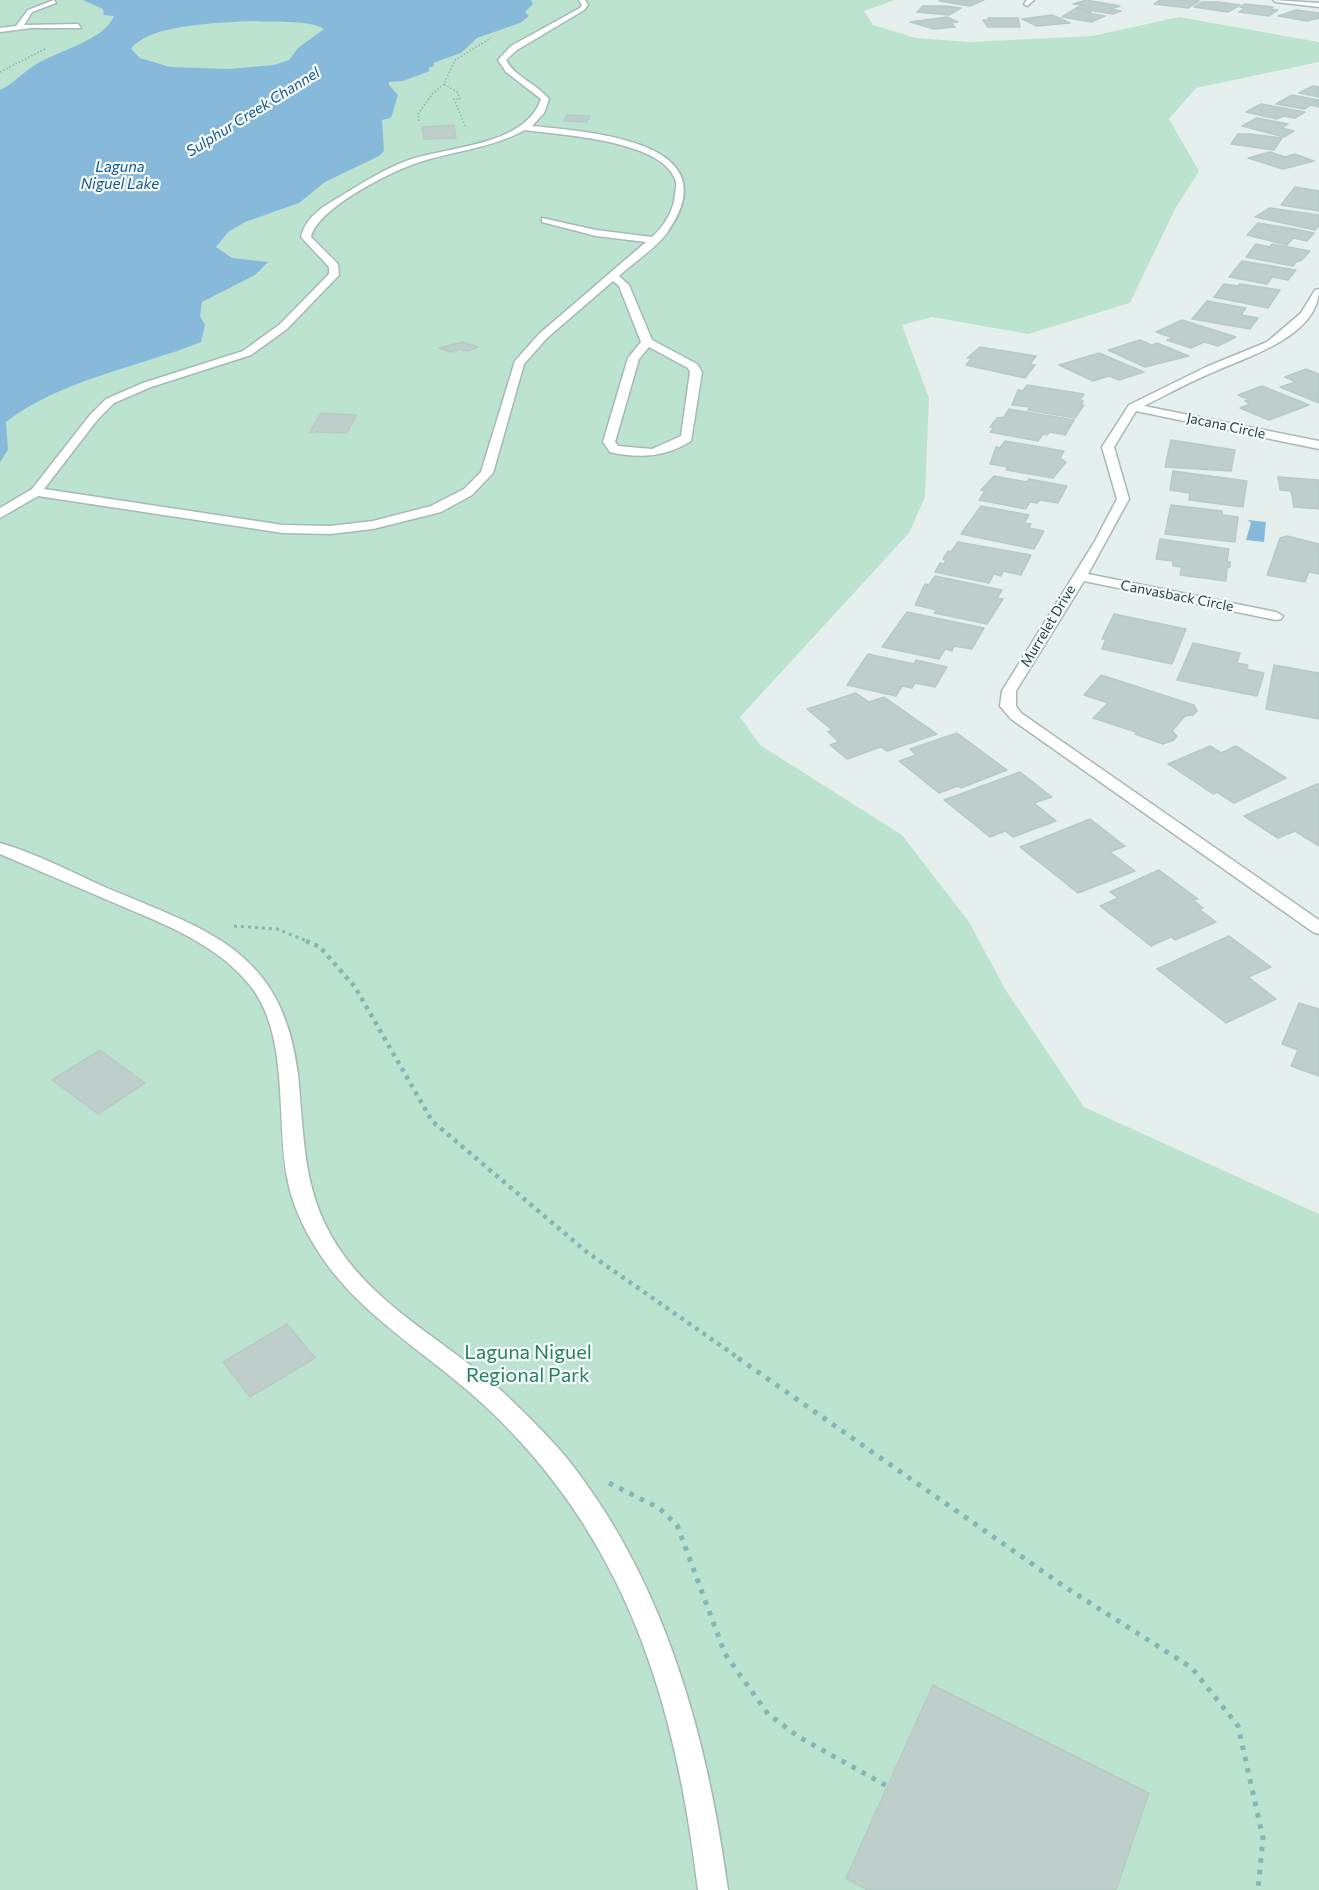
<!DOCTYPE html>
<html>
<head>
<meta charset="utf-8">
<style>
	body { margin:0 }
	canvas { display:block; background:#e5f0ee }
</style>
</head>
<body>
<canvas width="1319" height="1890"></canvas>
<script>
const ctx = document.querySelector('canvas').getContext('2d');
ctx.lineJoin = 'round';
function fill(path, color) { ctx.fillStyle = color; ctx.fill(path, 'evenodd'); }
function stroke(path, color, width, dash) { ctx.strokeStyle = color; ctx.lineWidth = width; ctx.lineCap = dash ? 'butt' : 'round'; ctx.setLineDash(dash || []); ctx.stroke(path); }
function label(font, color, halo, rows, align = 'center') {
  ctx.font = font + ' Commissioner,sans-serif'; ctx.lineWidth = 4.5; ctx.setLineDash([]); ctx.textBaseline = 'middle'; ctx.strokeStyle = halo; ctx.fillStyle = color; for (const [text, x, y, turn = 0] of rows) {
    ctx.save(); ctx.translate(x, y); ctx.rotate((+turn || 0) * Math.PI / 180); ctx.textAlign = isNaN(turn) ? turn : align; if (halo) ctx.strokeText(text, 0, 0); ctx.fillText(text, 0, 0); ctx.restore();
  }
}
fill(new Path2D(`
	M0,0h895l-31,11 9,14 43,13 53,4 123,-6 87,-19 140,25v20l-123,26 -27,31 30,52 -24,38 -45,94 -102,31 -96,-17 -30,8 27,73 -4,99 -16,36 -169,184 20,28 142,90 67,87 36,67 79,118 235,107v676h-1319z`), '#bce3d0');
fill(new Path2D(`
	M83,0h448l2,4 -8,8 4,4 -9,7 -43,15 -16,15 -28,10 1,3 -6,2 2,3 -27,10 -14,1v3l9,10 -7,23 -9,2 2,31 -5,5 -54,26 -26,21 -54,19 -17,10 -12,15 16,11 36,4 -13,13 -53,27 -2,14 5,9 -4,17c-65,26 -139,37 -195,80l2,28 -8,12v-372c12,-5 23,-18 35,-25 21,-14 69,-24 79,-49l-10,-1 -1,-6zM249,21c19,2 60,-2 75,8l-26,19 -9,12 -15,5 -46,4 -58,-2 -30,-9 -9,-9c18,-25 88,-26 118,-28z
	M1248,520l18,2 -2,20 -18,-2 5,-17z`), '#87b9db');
const building = new Path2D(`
	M984,0l-14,6 -31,-5 1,-1z
	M1086,0l34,6 -9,3 10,2 -8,3 -37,-6 7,-3 -10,-1z
	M1160,0h32l7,1 -11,7 -34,-4z
	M1202,2h17l21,3 -12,7 -34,-5z
	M1245,4l28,3 -3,2 8,1 -9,6 -30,-4 6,-4 -5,-1z
	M923,6h22l16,2 -12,7 -32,-3z
	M1075,9l16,3 -3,1 17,3 -14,6 -29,-5z
	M1296,10l23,3v5l-12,3 -29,-5z
	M1052,15l18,8 -33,3 -15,-7z
	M947,17l11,5 -7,1 4,4 -21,2 -24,-7z
	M988,18h30l2,9h-32l-5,-7h7z
	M1313,86l6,1v10l-20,-4z
	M1292,95l27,5v7l-8,-2 -7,4 -28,-5z
	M1261,104l44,8 -10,6 -12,-2 -6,3 -31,-7z
	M567,115l23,1 -3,6 -23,-1z
	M1257,118l31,6 -6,4 12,3 -10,6 -42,-11z
	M454,125l2,13 -32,1 -2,-12z
	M1238,134h12l32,4 -8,12 -43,-6z
	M1270,152l15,5 10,-3 19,7 -31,8 -35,-11z
	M1295,187l24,4v20l-38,-6z
	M1270,208l49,7v11l-4,4 -60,-13z
	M1258,223l37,6 19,4 -7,8 -14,-3 -6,7 -40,-10z
	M1256,244l14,3 2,-3 38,7 -8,9 -6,2 -3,4 -47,-9z
	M1242,261l54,9 -8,10 -16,-3 -5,7 -38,-7z
	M1224,284l14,2 2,-2 40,6 -12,18 -54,-11z
	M1207,301l39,7 -5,7 17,3 -8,11 -58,-10z
	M1182,320l54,17 -18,9 -14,-4 -13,6 -24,-8 6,-2 -17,-6z
	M1140,340l12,5 5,-2 32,13 -44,11 -37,-17z
	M463,342l15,5 -10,4 -8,-2 -9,3 -12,-4z
	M980,347l56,9 -6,8 5,1 -10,13 -59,-13 6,-7h-5z
	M1099,353l45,19 -25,8 -10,-4 -16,5 -34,-16z
	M1306,369l13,5v29l-39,-16 16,-5 -11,-5z
	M1027,385l57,9 -4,6 3,1 -2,4h3l-9,13 -47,-8 2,-3 -18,-2 6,-15 5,1z
	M1262,386l47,19 -40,15 -29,-12 10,-4 -5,-3 5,-1 -12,-5z
	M1009,409l65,11 -9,15 -15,-3 -3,3 -4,-1 -5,7 -48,-9 4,-4 -4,-1 7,-9 7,-1z
	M321,413l36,2 -10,18 -37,-1z
	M1171,440l64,10 -4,21 -66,-4z
	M1005,441l59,10 -4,7 6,4 -13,16 -47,-8 2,-3 -18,-3 6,-17 4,1z
	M1173,471l74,10 -4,26 -54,-7 1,-7 -20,-3z
	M994,476l33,6 2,-3 38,7 -9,17 -18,-3 -3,3 -7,-1 -4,7 -47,-9 6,-9 -4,-1z
	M1278,477l41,3v29l-25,-2 -3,-16 -11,-1z
	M1171,505l51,6v4l16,2 -3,25 -70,-8z
	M981,506l48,9 -5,8 7,1 -2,4 15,3 -10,18 -73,-15z
	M1287,536l32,8v30l-10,-2 -4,10 -38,-7 13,-37z
	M1160,539l69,10 -2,12 3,1v5l-3,1 -1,13 -46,-6 2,-8 -9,-1v-5l-17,-2z
	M958,542l73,13 -10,20 -18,-4 -2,5 -7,-2 -5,9 -54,-11 5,-9 4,1 2,-4 -3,-1 5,-8 3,1z
	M935,576l67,14 -5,8 6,1 -16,25 -53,-11 3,-3 -22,-5 10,-21 4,1z
	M907,612l77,16 -12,21 -18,-3 -2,5 -7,-2 -6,10 -57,-12z
	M1114,614l72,15 -14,35 -70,-15 4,-10h-4z
	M1193,643l47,10 -3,10 11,2 -2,4 18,4 -7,23 -80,-16z
	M868,654l46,10 2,-4 31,7 -12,20 -20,-4 -3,5 -10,-2 -6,10 -49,-11z
	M1274,665l45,8v46l-53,-10z
	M1101,675l93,30 3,6 -4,4 -8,1 -13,15 5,5 -3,4 -11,4 -28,-10 1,-2 -43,-14 15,-15 -24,-8z
	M856,693l13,9 15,-5 53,37 -50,17 -6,-4 -34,12 -17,-14 9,-3 -11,-10 4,-2 -25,-21z
	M957,733l50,37 -46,18 -3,-2 -19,7 -40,-32 17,-6 -6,-6z
	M1210,746l11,7 15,-7 50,32 -52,25 -17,-11 -4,2 -45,-30z
	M1020,772l32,25 -18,6 22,18 -43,16 -8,-6 -15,6 -46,-37z
	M1317,784h2v62l-24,-15 -17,7 -34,-22z
	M1090,819l35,27 -15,6 25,19 -57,22 -58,-46z
	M1159,870l39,29 -5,1 10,8 -4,1 17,13 -41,18 -4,-3 -20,9 -51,-40 18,-8 -8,-6z
	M1229,936l42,31 -23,10 28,22 -50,24 -69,-54z
	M1299,1003l20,6v67l-28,-10 7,-16 -16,-6z
	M100,1050l45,33 -47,31 -46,-34z
	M287,1324l28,34 -65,39 -27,-35z
	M933,1685l216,108 -33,97h-249l-21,-12z`);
fill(building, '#bdcecb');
stroke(building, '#b6cbc7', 1.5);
const service = new Path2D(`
	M54,0l2,3 -24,9 -8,13 54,-1 3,4h-50l-31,4v-4l16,-2 12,-16z
	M579,0h6l3,5 -4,5 -67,40 -11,10c9,17 31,24 43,39l-5,14 -12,13c59,6 201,15 135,107 -12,16 -33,29 -48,43l10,9 23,55 45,24 5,8 -11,69c-26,16 -51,18 -81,11l-7,-10 25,-84 13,-16 -22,-56 -6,-5 -66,57 -23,26 -31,109 -21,22 -31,17 -68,17 -43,5 -47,-1 -245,-37 -38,22v-10l32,-19 58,-74 16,-16 37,-16 100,-32 36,-26 50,-51v-7l-28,-30c5,-21 23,-31 40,-41 21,-13 42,-26 65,-35 40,-15 119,-14 135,-62l-35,-27 -8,-12 13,-14 69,-38 2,-3zM525,130c35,5 136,10 150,49 2,3 1,10 0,14 0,15 -11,34 -23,44l-56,-7 -54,-12v4l54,14 50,6 -107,92 -24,27 -34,111 -17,17 -33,17 -58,15 -43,5 -47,-1 -239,-36 54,-70 16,-16 37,-16 100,-32 36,-26 52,-54 -1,-11 -27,-27c6,-28 77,-64 103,-73 37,-13 76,-15 111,-34zM649,347l39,21 2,4 -9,64 -29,13 -34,-3 -3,-4 24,-83z
	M0,843c36,10 73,30 107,45 102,43 176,62 191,187 7,69 4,124 47,182 42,57 110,90 161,138 28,27 56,54 78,86 86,118 125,267 144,409h-30c-22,-188 -72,-353 -214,-485 -57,-53 -129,-91 -170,-160 -12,-20 -23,-44 -27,-68 -11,-60 3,-145 -39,-194 -37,-44 -93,-62 -143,-84 -35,-15 -70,-30 -105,-45z`);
const minor = new Path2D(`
	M1027,0h7l-7,6 -3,-2z
	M1273,0l46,3v4l-43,-5z
	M1319,289c0,46 -69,67 -103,82 -25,10 -48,23 -72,35l175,35v8l-183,-38 -22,36 15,52 -41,75 188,38 7,4 -2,3 -5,1 -192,-39 -68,110v15l5,7 298,207v14l-6,-2 -302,-213 -11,-13 2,-15 93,-150 22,-42 -15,-52 27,-42 77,-38 61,-25 34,-29 14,-23z`);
stroke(service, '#a6b9b8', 3);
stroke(minor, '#a6b9b8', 3);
stroke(new Path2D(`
	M0,72l45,-23
	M419,121l-1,-7 15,-21 11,-9
	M465,126l-11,-27h6l-3,-7 -13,-8 11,-24 36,-22`), '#82b7b4', 1.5, [1.5, 2]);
stroke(new Path2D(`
	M234,926l43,3 32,13`), '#82b7b4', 3, [3, 4]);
stroke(new Path2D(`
	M306,941l14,6 35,40 77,134 156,132 152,106`), '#82b7b4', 4.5, [4, 5]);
stroke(new Path2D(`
	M738,1358l327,229 127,81 46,58 25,112 -5,52
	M609,1483l50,25 18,17 48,129 43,60 31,23 88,49`), '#82b7b4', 5, [4.5, 7]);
fill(service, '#fff');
fill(minor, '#fff');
label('14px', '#214544', '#f6fbfa', [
	["Jacana Circle",1226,426,12],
	["Canvasback Circle",1177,596,11],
	["Murrelet Drive",1048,626,-59]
]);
label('italic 15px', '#125889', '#f6fbfa', [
	["Sulphur Creek Channel",253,112,-32],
	["Laguna",120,167],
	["Niguel Lake",120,184]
]);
label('20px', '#268160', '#f6fbfa', [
	["Laguna Niguel",528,1352],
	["Regional Park",528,1375]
]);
</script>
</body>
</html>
